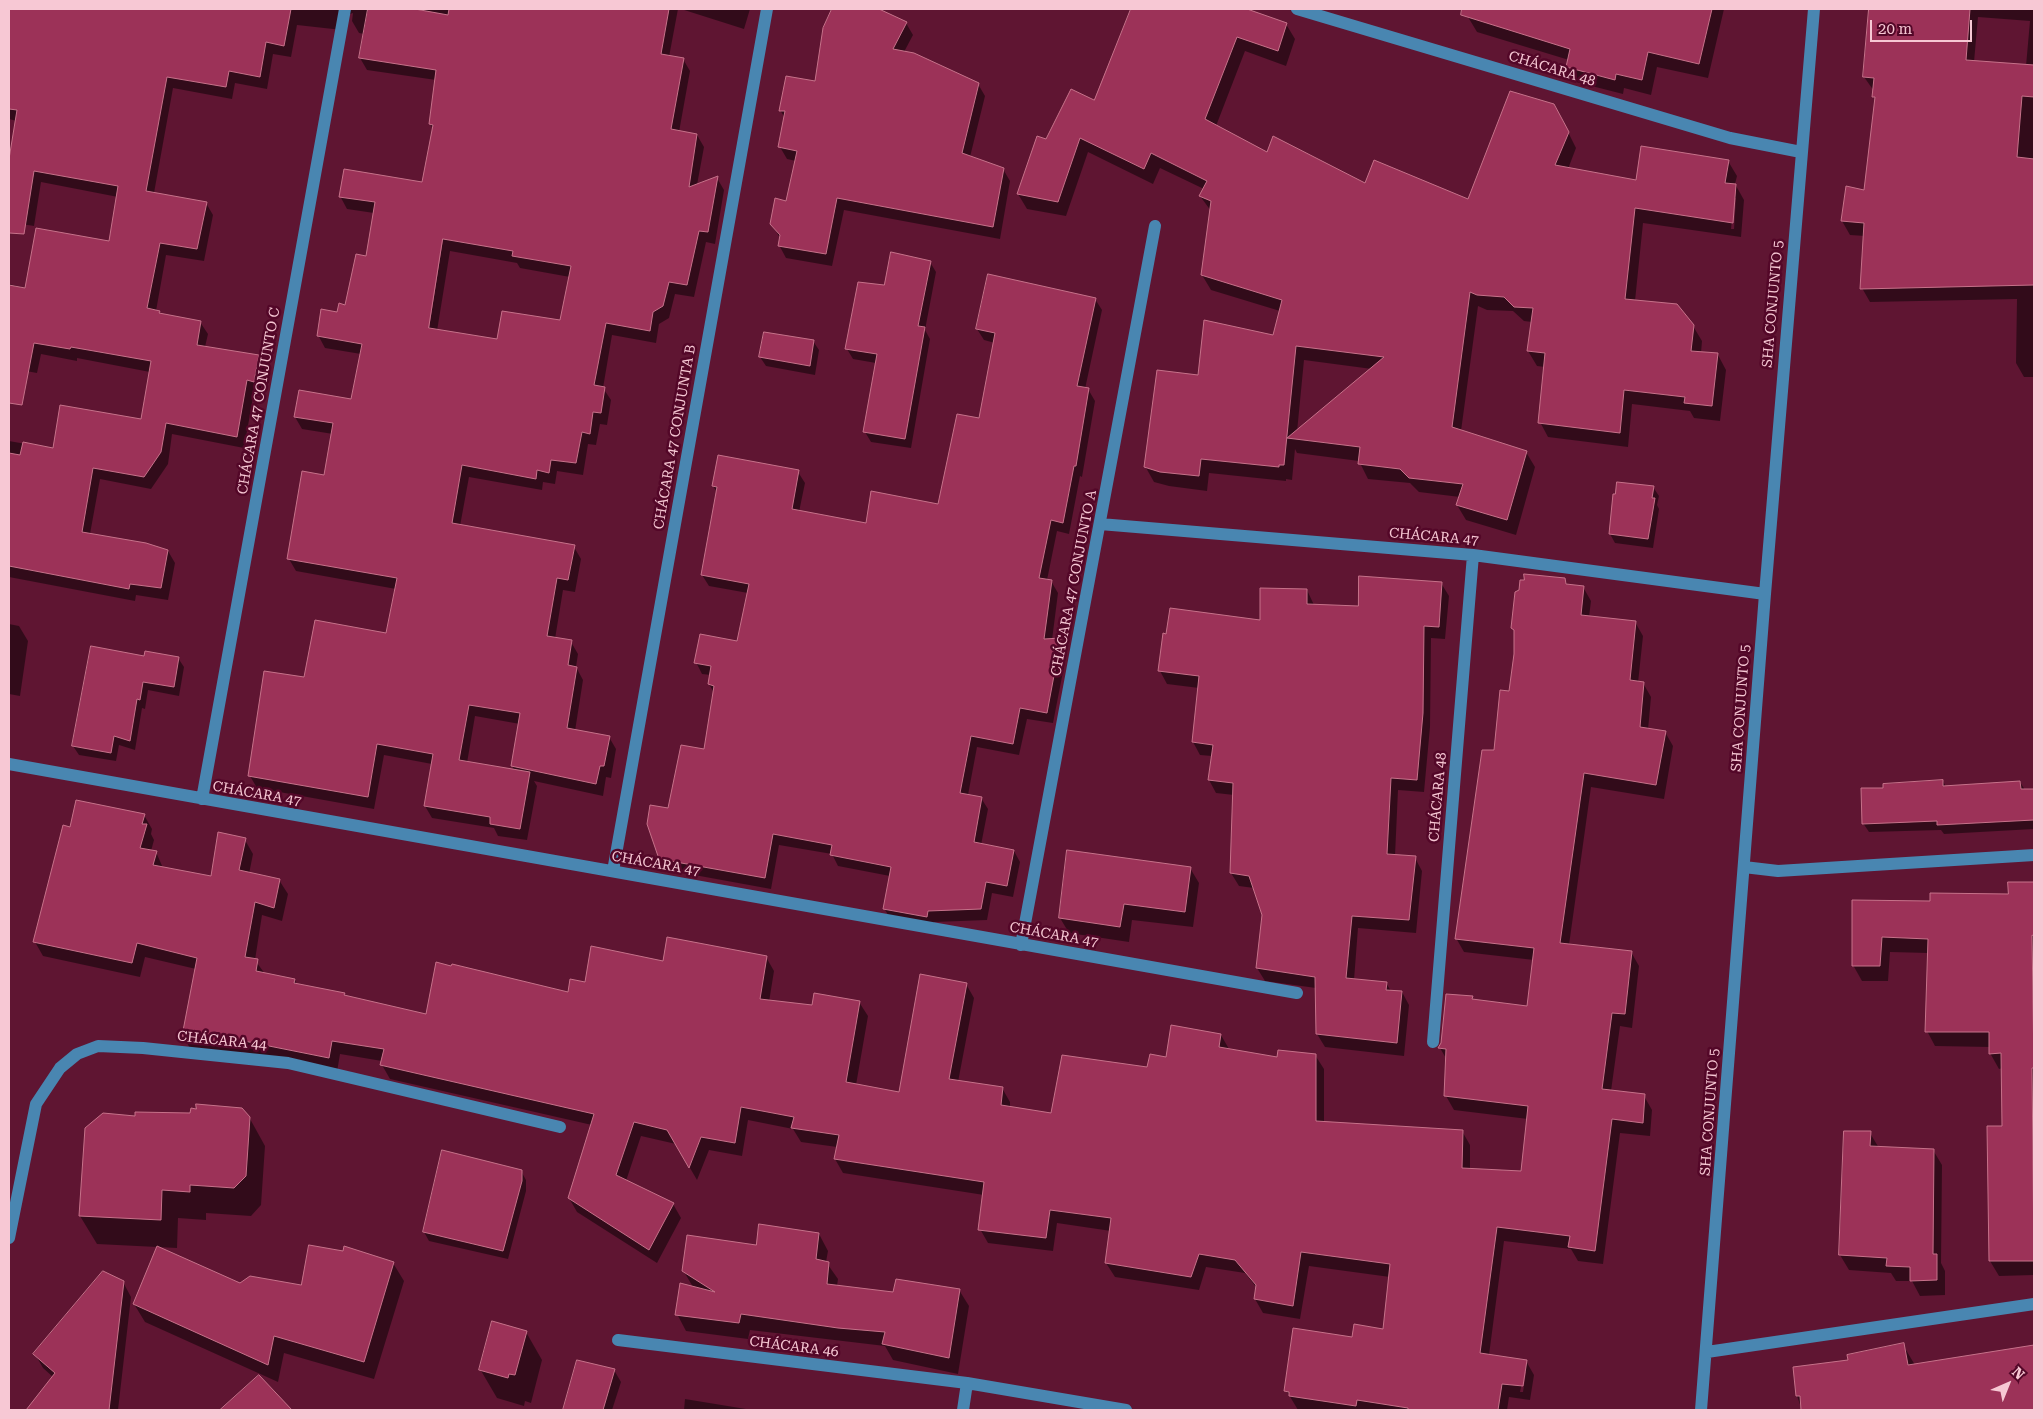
<!DOCTYPE html>
<html>
<head>
<meta charset="utf-8">
<style>
	body { margin:0 }
	#map { position:relative; width:2043px; height:1419px; overflow:hidden; background:#5f1532; font-family:"Roboto Serif",serif }
	canvas { display:block }
	.frame { position:absolute; inset:0; border:10px solid #f7c8d4; pointer-events:none }
	.north { position:absolute; left:1983px; top:1359px; width:50px; height:50px; -webkit-text-stroke:4px #530728; paint-order:stroke; rotate:44deg; font-size:14px; font-weight:700; line-height:20px; text-align:center; color:#f7c8d4 }
	.north::after { content:''; display:block; margin:auto; width:18px; height:22px; background:#f7c8d4; clip-path:polygon(50% 0,100% 100%,50% 72%,0 100%) }
	.scale { position:absolute; left:1870px; top:20px; width:102px; height:22px; box-sizing:border-box; border:2px solid #f7c8d4; border-top:0; padding-left:6px; font-size:15px; line-height:18px; white-space:nowrap; color:#f7c8d4; -webkit-text-stroke:4px #530728; paint-order:stroke }
</style>
</head>
<body>
<div id="map">
<canvas width="2043" height="1419"></canvas>
<div class="frame"></div>
<div class="north">N</div>
<div class="scale">20 m</div>
</div>
<script>
const ctx = document.querySelector('canvas').getContext('2d');
ctx.lineJoin = 'round';
function fill(path, color) { ctx.fillStyle = color; ctx.fill(path, 'evenodd'); }
function stroke(path, color, width, dash) { ctx.strokeStyle = color; ctx.lineWidth = width; ctx.lineCap = dash ? 'butt' : 'round'; ctx.setLineDash(dash || []); ctx.stroke(path); }
function label(font, color, halo, rows, align = 'center') {
  ctx.font = font + ' "Roboto Serif",serif'; ctx.lineWidth = 5; ctx.setLineDash([]); ctx.textBaseline = 'middle'; ctx.strokeStyle = halo; ctx.fillStyle = color; for (const [text, x, y, turn = 0] of rows) {
    ctx.save(); ctx.translate(x, y); ctx.rotate((+turn || 0) * Math.PI / 180); ctx.textAlign = isNaN(turn) ? turn : align; if (halo) ctx.strokeText(text, 0, 0); ctx.fillText(text, 0, 0); ctx.restore();
  }
}
fill(new Path2D(`
	M9,9h669l-9,48 14,2 7,12 -11,61 18,3 7,12 -7,38 20,-7 7,12 -9,54 -9,-2 -12,55 -19,-3 -6,24 -10,6 -3,19 -44,-8 -9,53 8,12 -4,25 -7,-1 -4,21 -8,-1 -5,31 -26,-4 -2,13 -12,-2 -1,8 -73,-13 -9,49 114,21 7,12 -6,33 -12,-2 -8,49 16,3 7,12 -2,13 7,13 -8,51 34,6 7,12 -5,29 -5,-1 -3,19 -69,-15 3,5 -10,54 -29,-4 -4,-8 -62,-10 -7,-12 7,-42 -48,-9 -10,54 -117,-21 -7,-12 55,-97 82,-45 9,-45 -100,-18 -7,-12 36,-82 8,-43 -31,-5 -7,-12 5,-26 52,10 9,-47 -36,-6 -7,-13 28,-29 21,-49 7,-44 -27,-4 -7,-13 83,-13 10,-54 -3,-5 6,-44 -69,-10 -7,-12 4,-24 -5,-1 -7,-12 1,-8 -8,3 -3,14 -45,-5 -6,32 -18,-3 -6,35 -32,-6 -3,16 -59,-11 -19,105 52,10 7,12 -9,46 -38,-6 -10,56 4,4 40,7 8,12 -3,13 53,9 7,12 -5,25 -6,-1 -10,56 -72,-14 -4,30 -17,25 -51,-10 -10,55 78,17 7,12 -7,37 -32,-5 -1,6 -126,-24v-136l45,8 88,-29 8,-48 -73,-14v3l-36,-7 -4,19 -22,-4 -6,32v-117l17,4 84,-45 8,-46 -77,-15 -7,44 -25,-4v-56l8,-45 -8,-2zM450,251l67,12 3,5 50,9 -9,44 -63,20 -61,-10zM475,716l45,8 -8,42 3,5 -48,-8z
	M681,9h69l-6,20z
	M832,9h44l30,14 7,12 -9,17 74,32 7,12 -15,61 33,12 7,12 -10,58 -156,-29 -12,56 -46,-8 -7,-13 1,-7 -8,-14 15,-22 9,-41 -9,-2 -7,-12 5,-29 -5,-8 36,-28z
	M1132,9h33l19,8 26,4 6,-12h23l47,15 9,15 -9,27 -41,-15 -29,75 52,28 97,31 103,15 94,-80 14,28 -8,21 69,12 91,-20 9,15 -2,8 9,16 -3,37 -98,-14 -8,78 58,25 9,15 -1,12 17,2 8,15 -6,51 -26,-3 -4,-7 -58,-7 -4,43 -80,-10 -8,-15 5,-55 -8,-1 -9,-15 4,-29 -8,-1 -11,-10 -26,-1 -9,-4 -17,125 65,21 9,15 -19,68 -50,-15 -9,-15 3,-8 -41,-5 -9,-9 -42,-4 -9,-18 -62,-8 -2,-4 -3,31 -6,-1v2l-77,-8 -2,18 -38,-5 -15,-4 -9,-16 54,-90 75,-40 6,-25 -69,-21 -9,-15 9,-64 -11,-15 4,-7 -44,-21 -7,16 -65,-32 -22,64 -39,-7 -9,-15 29,-54 48,-38zM1734,198h2l-2,31h-3zM1304,360l68,9 -75,63z
	M1471,9h253l-16,69 -51,-11 -6,28 -27,-7 -1,6 -47,-12 -8,-16 1,-6 -92,-28 -9,-15z
	M1866,9h168v368h-10l-8,-14 1,-64 -147,3 -8,-14 3,-52 -15,-1 -8,-14 5,-34 18,4 11,-90 -2,-10 -10,-14 6,-68zM1978,17l52,4 -4,45 -52,-4z
	M930,262l6,10 -11,58 5,9 -19,109 -40,-6 -6,-10 11,-69 -23,-4 -6,-10 38,-62z
	M1095,299l7,11 -17,79h3l7,12 -13,76 -2,-1 -11,58 -12,-3 -10,49 4,1 7,12 -6,47 8,-1 7,12 -14,72 -26,-4 -8,36 -42,-8 -9,48 13,3 7,11 -7,36 33,6 6,11 -7,35 -21,-4 -5,27 -53,2 -1,6 -42,-8 -7,-12 6,-32 -52,-10 -6,-12 -53,-9 -8,44 -104,-19 -7,-12 45,-108 9,-57 -5,-9 2,-9 -9,-1 -6,-12 42,-20 10,-49 -39,-7 -7,-11 15,-83 -4,-6 85,-14 7,11 -6,29 68,12 72,-19 41,-85 15,-77 -11,-3 -7,-11z
	M813,341l6,9 -4,25 -49,-9 -6,-9z
	M1653,487l6,9 -2,9 2,4 -6,39 -38,-5 -5,-9z
	M1564,579l4,7 15,1 8,14 -2,16 46,5 8,14 -5,47h5l8,14 -3,33 17,2 8,14 -9,53 -73,-12 -22,158 62,7 8,14 -7,62 -12,-2 -9,65 33,5 8,14 -2,26 -30,-3 -17,131 -25,-3 -7,-12 -67,-8 -15,114 37,6 8,14 -4,25 -21,-3 -2,13h-209l-12,-20 67,-52 31,-8 6,-53 -81,-11 -9,53 -37,-6 -8,-14 2,-11 -12,-15 -39,-6 -7,23 -84,-13 -9,-14 5,-32 -54,-8 -4,28 -65,-8 -8,-14 4,-34 -141,-22 -8,-14 2,-12 -36,-5 -8,-13 -45,-9 -6,36 -33,-6 -12,30 -21,-36 -35,-8 -15,45 47,23 8,14 -24,45 -80,-51 -8,-14 23,-73 -202,-46 -8,-14v-4l-42,-7 -3,18 -95,-20 -1,5 -50,-7 -8,-14 13,-67 -51,-12 -5,20 -97,-21 -8,-14 36,-114 73,-13 8,14 -1,5 3,6 -3,11 5,1 7,16 49,10 33,-38 8,14 -4,20 30,6 9,14 -6,27 -20,-6 -7,45 10,14 30,6 2,5 47,9 2,3 81,18 142,-22 17,-9 78,-21 102,-6 8,14 -5,31 43,4 47,-4 9,14 -12,69 44,8 66,-109 8,14 -16,84 44,6 8,14v6l42,7 115,-56 54,-24 8,14 49,10 37,-4 9,14v54l138,8 8,14v24l52,3 6,-53 -74,-9 -8,-14 1,-36 -7,-12 32,-51 2,4 54,6 6,-47 -70,-8 -8,-14 39,-186 16,-59 4,-39v-22l-3,-5zM1524,1372h2l-3,20h-3z
	M1441,583l8,13 -4,43 -14,-1 -1,89 -6,65 -26,-2 -3,66 20,2 7,13 -6,62 -58,-5 -4,52 32,3 5,8 11,1 7,13 -5,51 -79,-9 -8,-13 -1,-46 -51,-7 -8,-13 6,-53 -9,-27 -15,-2 -8,-13 3,-78 -18,-2 -7,-13 3,-24 -12,-1 -7,-13 6,-54 -32,-4 -7,-13 101,-49 46,-32 7,15 45,2z
	M9,624l10,2 9,15 -8,55 -11,-2z
	M145,658h33l6,9 -5,29 -31,-6 -3,19 -3,-1 -7,42 -16,-5 -3,16 -37,-6 -6,-9z
	M1943,781l3,6 74,-5 5,8h9v39l-90,5 -3,-4 -72,2 -6,-9 21,-34z
	M1190,868l9,15 -6,44 -61,-7 -3,22 -60,-9 -9,-15z
	M2009,883h25v392l-35,1 -9,-15 14,-134 -1,-59 -4,1 -9,-16v-6l-55,-1 -8,-15 1,-78 -38,-1 -2,29h-26l-9,-16 1,-64 77,1 78,-7z
	M191,1115l58,2 16,29 -4,59 -10,11 -45,-3v7l-28,-2 -1,30 -80,-4 -17,-28 56,-99z
	M1870,1133l9,15 54,2 9,15 -1,98 4,8v24l-25,1 -8,-15h-16l-5,-8 -42,-3 -9,-15z
	M521,1171l5,9v11l-18,68 -79,-18 -5,-9z
	M819,1234l9,17 -2,11 12,17 -1,7 57,8 65,-4 10,16 -11,68 -65,-14 -8,-14 -135,-16 -2,9 -62,-8 -9,-17 16,-27 -10,-17 74,-24z
	M393,1263l11,18 -30,98 -90,-26 -6,29 -133,-60 -11,-18 106,-20 62,2z
	M123,1282l8,15 -13,113h-91l26,-33 -10,-9 -8,-14z
	M526,1332l16,28 -11,43 -6,-2 -1,5 -27,-8 -17,-29z
	M1903,1345l12,20 119,-19v64h-232l-5,-14 -2,-28 55,-6z
	M578,1361l36,9 7,12 -9,28h-48z
	M259,1377l23,24 5,9h-65z
	M685,1399l67,11h1h-69z`), '#0007');
const building = new Path2D(`
	M9,9h282l-7,37 -18,-4 -6,35 -31,-6 -3,16 -59,-10 -21,114 61,11 -10,47 -37,-6 -13,65 13,3 -1,2 42,8 -4,24 62,10 -5,27 -7,-2 -10,57 -71,-14 -5,29 -17,25 -51,-9 -11,64 64,11 22,7 -7,38 -31,-4 -1,5 -120,-23v-113l11,2 3,-13 30,6 7,-43 81,14 10,-58 -80,-14 -1,2 -36,-6 -12,62 -13,-2v-118l16,3 11,-60 73,13 9,-55 -84,-15 -10,63 -15,-1v-74l8,-49 -8,-1z
	M368,9h47l33,6 1,-6h220l-8,45 23,4 -13,71 26,5 -8,53 29,-11 -10,56 -9,-1 -12,54 -18,-3 -6,24 -10,6 -3,19 -44,-8 -12,62 11,2 -4,26 -8,-1 -3,22 -8,-2 -6,31 -25,-3 -2,13 -12,-3 -1,9 -74,-14 -10,58 123,22 -7,35 -11,-2 -10,58 25,4 -4,25 9,2 -10,61 43,8 -6,30h-4l-4,18 -85,-18 9,-53 -51,-8 -10,55 71,12 -10,57 -30,-5v-7l-66,-11 9,-52 -56,-10 -9,53 -120,-21 16,-105 40,6 11,-57 71,13 11,-55 -110,-19 15,-88 22,4 9,-52 -39,-6 5,-27 52,9 11,-55 -45,-8 4,-27 16,3 2,-9 6,2 11,-51 10,2 9,-54 -36,-5 5,-28 78,13 11,-57 -4,-1 7,-54 -77,-12zM443,239l70,12 -1,5 59,10 -11,54 -58,-9 -5,28 -68,-11z
	M832,9h47l28,13 -14,27 21,4 65,30 -17,70 42,15 -11,59 -156,-29 -11,56 -48,-8 2,-11 -10,-11 5,-26 11,3 11,-50 -19,-4 7,-36h-6l7,-35 29,5 8,-53z
	M1131,9h116l40,14 -9,28 -41,-14 -32,82 62,33 6,-16 92,47 9,-23 94,39 42,-108 44,13 15,28 -14,33 81,15 5,-34 88,14 -4,23 11,1 -3,39 -98,-15 -10,91 52,5 17,21 -3,26 27,2 -6,53 -28,-3 1,-6 -61,-7 -4,43 -82,-10 7,-70 -18,-2 6,-43 -19,-1 -10,-10 -27,-2 -7,-3 -18,135 75,24 -20,69 -51,-15 7,-21 -54,-6 -9,-9 -42,-5 2,-17 -73,-9 97,-81 -88,-11 -12,119h-5v2l-78,-8 -2,17 -39,-4 -16,-5 13,-97 41,5 6,-55 69,15 9,-35 -81,-25 10,-74 -12,-5 8,-15 -56,-28 -7,16 -64,-31 -22,64 -41,-8 20,-58 9,3 25,-50 23,11z
	M1462,9h250l-13,55 -51,-12 -6,28 -26,-6 -1,6 -49,-13 4,-18 -109,-34z
	M1869,9h101l-4,51 68,5v32l-12,-1 -5,61 17,2v126l-174,4 4,-66 -23,-2 5,-35 18,4 11,-93h-3l2,-19 -11,-1z
	M891,252l40,9 -13,65 7,1 -20,112 -42,-7 14,-78 -32,-5 13,-67 26,3z
	M988,274l108,24 -19,88 12,2 -13,78h-2l-11,57 -12,-3 -12,58 13,2 -8,59 17,-1 -14,75 -27,-5 -7,36 -42,-8 -11,57 22,4 -8,45 40,8 -7,36 -21,-4 -5,27 -53,2 -1,6 -44,-8 8,-42 -61,-12 2,-10 -59,-11 -8,44 -106,-19 -12,-35 3,-19 18,3 13,-63 23,4 10,-63 -6,-2 3,-18 -17,-3 6,-29 37,7 12,-57 -48,-9 16,-88 -5,-1 6,-31 81,15 -7,39 74,14 5,-32 67,13 19,-90 22,4 16,-85 -19,-4z
	M764,332l50,8 -4,26 -51,-9z
	M1617,482l37,4 -2,12h3l-7,41 -39,-5 4,-40h2z
	M1524,574l41,4 1,6 18,2 -3,29 55,6 -6,59 14,2 -4,45 26,4 -10,54 -72,-12 -24,170 72,8 -7,63 -13,-1 -10,76 43,5 -2,29 -31,-4 -17,132 -27,-4 2,-11 -73,-9 -17,126 47,7 -4,26 -21,-2 -4,26h-90v-2l-51,-8 -1,6 -67,-10v-4l-5,-1 9,-63 59,9 2,-13 29,5 7,-65 -89,-12 -8,54 -39,-7 2,-14 -21,-25 -36,-6 -8,23 -86,-14 6,-45 -61,-8 -4,28 -68,-8 6,-48 -150,-23 5,-24 -48,-7 3,-11 -53,-10 -6,36 -34,-6 -12,31 -22,-38 -33,-8 -18,53 58,28 -25,47 -81,-52 26,-84 -214,-49 4,-16 -52,-8 -3,17 -95,-19 -1,4 -51,-7 15,-78 -60,-15 -5,20 -99,-21 30,-117 7,2 6,-27 69,14 -3,10h5l-7,24 17,3 -4,14 58,11 7,-44 28,6 -7,32 41,9 -6,29 -19,-6 -10,55 13,2 -2,12 39,8 -1,4 51,10 -1,2 82,19 10,-52 15,4 1,-2 116,28 2,-13 15,3 6,-36 72,15 4,-24 100,19 -7,43 52,6 2,-12 46,8 -14,81 53,10 21,-118 47,9 -18,96 54,8 -2,18 50,8 11,-58 85,12 3,-13 16,3 5,-32 50,9 -2,13 58,10 1,-7 38,4v67l147,9 -1,38 59,3 7,-65 -84,-10 2,-47 -8,-1 3,-5 5,-49 27,2 -1,3 55,7 7,-58 -79,-9 27,-189h12l6,-60 9,1 5,-37v-24l-3,-2 4,-36 4,-2 1,-10h4z
	M1359,576l83,6 -3,45 -15,-1 -1,87 -6,67 -26,-2 -4,76 29,2 -7,64 -57,-4 -6,62 41,4 -1,8 16,1 -5,52 -81,-9 -1,-57 -59,-9 6,-53 -13,-39 -19,-3 3,-90 -25,-3 5,-35 -21,-3 7,-66 -41,-5 5,-38 3,1 4,-26 90,12v-32l47,1v15l51,2z
	M91,646l53,10 1,-5 34,6 -5,30 -31,-5 -3,18 -3,-1 -7,42 -16,-5 -3,17 -39,-7z
	M1943,780v6l77,-5 1,8h13v31l-97,5v-4l-75,3 -1,-36h22v-4z
	M1067,850l124,17 -6,45 -61,-8 -4,23 -61,-9z
	M2008,882h26v54l-2,-1 2,133h-2l2,193h-45l-2,-135h15l-1,-73 -12,1v-22h-64l3,-93 -46,-2 -2,29h-28v-66l78,1v-8l78,1z
	M196,1104l46,4 8,9 -4,59 -12,12 -44,-3v7l-28,-2 -1,30 -82,-4 6,-88 18,-15 32,3v-4l55,1 1,-5 5,1z
	M1844,1131h27l-1,15 64,3 -1,105h4v26l-27,1v-14l-24,-1 1,-8 -48,-3z
	M442,1150l80,20v11l-19,70 -80,-19z
	M759,1224l60,9 -3,26 13,3 -2,22 66,8 3,-13 64,10 -11,69 -67,-14 3,-12 -47,-4 -97,-14 -2,9 -64,-8 5,-32 35,9 -33,-21 5,-36 69,10z
	M309,1245l34,6 1,-5 50,16 -30,100 -90,-26 -6,29 -135,-61 24,-58 83,37 10,-7 51,9z
	M103,1271l21,10 -15,129h-83l29,-37 -22,-19z
	M492,1321l35,10 -12,44 -6,-1 -1,4 -29,-8z
	M1904,1343l4,22 126,-20v65h-233l-1,-14h-4l-3,-29 55,-7 -1,-5z
	M577,1360l38,9 -12,41h-40z
	M259,1375l33,35h-72z`);
fill(building, '#9c3258');
stroke(building, '#c6728a', 1);
stroke(new Path2D(`
	M1297,9l433,129 71,14
	M1100,524l373,31 292,39
	M9,764l1288,229
	M202,799l143,-790
	M1744,867l34,4 256,-16
	M613,871l154,-862
	M1021,945l134,-719
	M1433,1042l40,-487
	M9,1238l27,-134 24,-36 17,-14 21,-8 45,2 145,15 272,64
	M618,1340l349,43 159,27
	M1707,1352l327,-48
	M963,1410l4,-27
	M1701,1410l64,-816 49,-585`), '#4986b1', 12);
label('14px', '#f7c8d4', '#530728', [
	["CHÁCARA 48",1552,69,17],
	["SHA CONJUNTO 5",1773,304,-85],
	["CHÁCARA 47 CONJUNTO C",259,401,-80],
	["CHÁCARA 47 CONJUNTA B",675,437,-80],
	["CHÁCARA 47",1434,537,5],
	["CHÁCARA 47 CONJUNTO A",1074,583,-79],
	["SHA CONJUNTO 5",1741,708,-86],
	["CHÁCARA 47",257,794,10],
	["CHÁCARA 48",1438,797,-85],
	["CHÁCARA 47",656,864,10],
	["CHÁCARA 47",1054,935,10],
	["CHÁCARA 44",222,1041,6],
	["SHA CONJUNTO 5",1710,1112,-86],
	["CHÁCARA 46",794,1347,7]
]);
</script>
</body>
</html>
